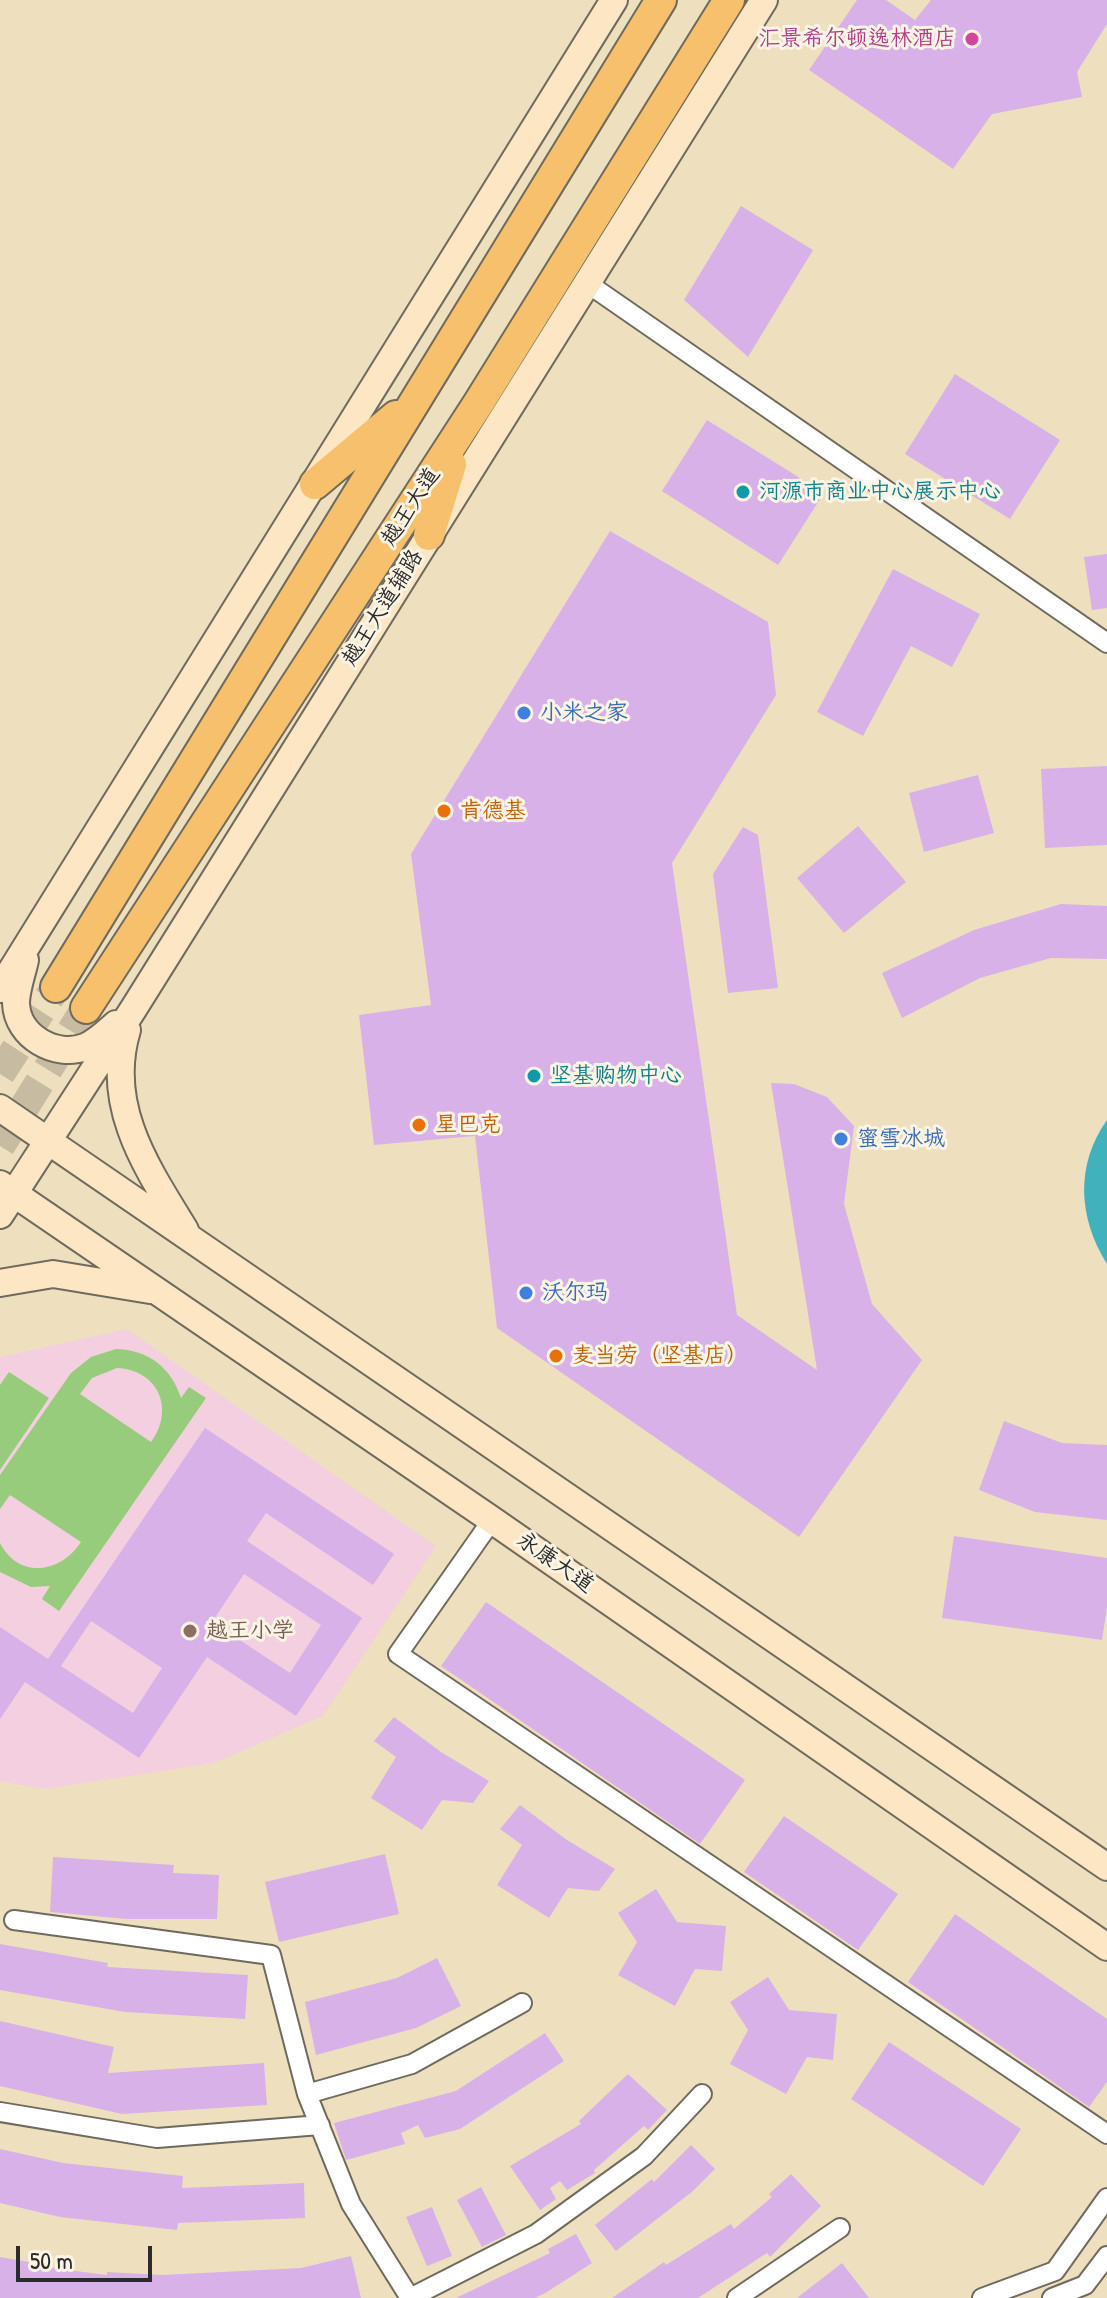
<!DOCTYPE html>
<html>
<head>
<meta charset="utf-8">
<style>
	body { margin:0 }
	#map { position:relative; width:1107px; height:2298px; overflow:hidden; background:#eee0be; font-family:"Patrick Hand",sans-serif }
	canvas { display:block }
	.scale { position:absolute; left:16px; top:2246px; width:136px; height:36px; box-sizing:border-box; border:4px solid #2b2b2b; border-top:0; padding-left:10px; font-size:24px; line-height:28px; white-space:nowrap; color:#2b2b2b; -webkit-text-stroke:6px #fcf5e5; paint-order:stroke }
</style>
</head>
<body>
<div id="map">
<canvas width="1107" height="2298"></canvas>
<div class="scale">50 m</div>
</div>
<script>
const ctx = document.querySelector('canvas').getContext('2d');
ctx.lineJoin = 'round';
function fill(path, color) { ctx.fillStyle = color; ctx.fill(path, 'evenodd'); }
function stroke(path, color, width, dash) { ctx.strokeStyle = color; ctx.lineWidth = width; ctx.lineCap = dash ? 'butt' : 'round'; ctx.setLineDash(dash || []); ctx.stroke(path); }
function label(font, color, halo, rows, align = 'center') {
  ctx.font = font + ' "Patrick Hand","LXGW WenKai TC",sans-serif'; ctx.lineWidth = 6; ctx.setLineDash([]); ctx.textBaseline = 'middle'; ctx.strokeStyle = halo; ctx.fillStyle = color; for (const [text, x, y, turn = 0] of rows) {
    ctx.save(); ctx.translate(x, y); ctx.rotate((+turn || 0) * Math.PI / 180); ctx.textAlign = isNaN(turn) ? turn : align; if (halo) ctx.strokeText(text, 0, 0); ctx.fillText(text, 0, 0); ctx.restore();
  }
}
fill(new Path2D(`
	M127,1329l309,217 -113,170 -109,47 -169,26 -45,-8v-424z`), '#f3cfe0');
fill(new Path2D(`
	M116,1349c32,1 55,18 65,49l8,-11 17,11 -147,213 -17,-12 8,-13 -19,1 -31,-15v-29c19,37 61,30 81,-1l-71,-47 -10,14v-34l71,-102 20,-16zM117,1368c42,2 58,42 34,74l-71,-48 12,-16z
	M9,1372l40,26 -49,72v-85z`), '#98cc7d');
fill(new Path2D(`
	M1107,1120v144c-29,-46 -32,-99 0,-144z`), '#41b1bc');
fill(new Path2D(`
	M857,0h29l29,20 16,-20h176v24l-30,48 5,25 -90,17 -39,55 -144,-99z
	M741,206l72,44 -65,107 -64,-57z
	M955,374l105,66 -50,79 -105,-65z
	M707,420l117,73 -46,72 -116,-74z
	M610,531l158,91 8,73 -104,168 65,452 80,55 -46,-287 23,1 33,13 27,29 -10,78 28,100 50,56 -123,177 -302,-209 -22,-192 -101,9 -15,-130 72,-10 -20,-151z
	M1107,554v54l-15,2 -8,-53z
	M893,569l87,45 -28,53 -41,-21 -48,90 -46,-24z
	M1107,766v79l-62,3 -4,-79z
	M978,775l16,58 -70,19 -15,-59z
	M858,826l48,56 -62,51 -47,-55z
	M743,827l15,8 20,153 -50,5 -15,-119z
	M1061,904l46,2v53l-56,-1 -71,20 -78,40 -20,-45 92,-43z
	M1004,1421l58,22 45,2v75l-72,-8 -56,-22z
	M205,1428l189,126 -21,31 -107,-72 -19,28 115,77 -66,98 -89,-59 -68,101 -114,-76 -25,37v-92l48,32zM244,1574l77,51 -31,48 -78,-51zM91,1621l71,47 -29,45 -72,-47z
	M954,1536l153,22v49l-5,33 -160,-22z
	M486,1602l259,178 -45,64 -259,-178z
	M394,1717l47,35 48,29 -16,22 -31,-3 -20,30 -51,-32 25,-41 -22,-16z
	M520,1805l47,35 48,29 -16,22 -31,-3 -19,30 -52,-33 25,-40 -22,-16z
	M784,1816l114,78 -40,56 -114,-78z
	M385,1854l14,60 -120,28 -14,-60z
	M53,1857l121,8 -1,8 46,2 -2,44h-90l-77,-7z
	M656,1889l21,33 49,4 -4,45 -27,-2 -20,37 -57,-31 19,-33 -19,-29z
	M955,1914l152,105v63l-18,25 -181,-125z
	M0,1944l108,19 -1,4 141,8 -3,44 -120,-7 -125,-22z
	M437,1958l24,48 -45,22 -100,27 -11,-53 92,-24z
	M768,1977l21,33 48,4 -4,46 -26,-3 -21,37 -56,-30 18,-34 -18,-28z
	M0,2021l114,26 -6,26 156,-10 3,42 -145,9 -122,-28z
	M545,2033l19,28 -104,68 -35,9 -7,-13 -17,8 4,11 -59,16 -12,-37 122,-32z
	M889,2042l132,87 -38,57 -132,-87z
	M628,2074l39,36 -19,20 -4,-4 -50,44 1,3 -28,17 -7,-9 -10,7 6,11 -16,11 -30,-44 71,-42 -2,-3z
	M691,2145l24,24 -22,22 -77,60 -21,-26 57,-46 2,3z
	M0,2149l63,14 120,13 -1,12 122,-5 1,35 -127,5 -1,7 -117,-13 -60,-14z
	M791,2174l30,32 -51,51 -3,-4 -69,45h-86l52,-36 2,3 65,-41 3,5 38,-32 -3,-3z
	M481,2187l25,48 -24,12 -25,-47z
	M432,2207l20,49 -25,10 -21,-49z
	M576,2234l16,29 -45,29 -12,6h-79l94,-45 -2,-4z
	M351,2256l10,42h-361v-41l29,5 -1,3 79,10v-3l55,3 139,-7z
	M842,2263l27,35h-72z`), '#d8b1e8');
stroke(new Path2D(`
	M0,1074l56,-87
	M0,1146l86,-138`), '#c7bca1', 30, [30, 15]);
const minor = new Path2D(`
	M587,283l520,360
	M492,1520l-94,134 709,480
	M14,1920l257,35 36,139 44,110 59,94
	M307,2094l105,-30 110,-61
	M0,2112l157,26 163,-13
	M410,2298l126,-64 108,-78 58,-62
	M737,2298l103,-70
	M982,2298l73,-27 52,-73
	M1052,2298l33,-13 22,-29`);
const secondary = new Path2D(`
	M25,960c-3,14 -9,30 -9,43 1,34 40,55 69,44 12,-5 22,-15 31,-23
	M0,989l614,-989
	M127,1030c-23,76 20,138 58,200
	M0,1108l1107,759
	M0,1184l492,336 615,427
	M0,1215l134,-207 630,-1008
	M0,1283l53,-9 97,16`);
const primary = new Path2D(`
	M315,484l81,-68
	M429,535l22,-71
	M56,987l605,-987
	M86,1008l392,-604 251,-404`);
stroke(minor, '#6f6a5e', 22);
stroke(secondary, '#6f6a5e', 30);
stroke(primary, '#6f6a5e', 34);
stroke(minor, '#fff', 18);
stroke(secondary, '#fce6c4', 26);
stroke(primary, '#f7c06c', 30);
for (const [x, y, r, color] of [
	[972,39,8,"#d1479c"],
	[743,492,8,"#0f9aa8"],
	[524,713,8,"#3f7fe0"],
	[444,811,8,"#e8710a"],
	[534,1076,8,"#0f9aa8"],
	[419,1125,8,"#e8710a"],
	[841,1139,8,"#3f7fe0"],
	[526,1293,8,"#3f7fe0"],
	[556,1356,8,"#e8710a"],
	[190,1631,8,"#8d6e63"]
]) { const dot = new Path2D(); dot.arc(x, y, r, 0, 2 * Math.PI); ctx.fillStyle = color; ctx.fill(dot); stroke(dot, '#fcf5e5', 3); }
label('22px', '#b23c85', '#fcf5e5', [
	["汇景希尔顿逸林酒店",956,39]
], 'right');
label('22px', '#0d838f', '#fcf5e5', [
	["河源市商业中心展示中心",759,492],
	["坚基购物中心",550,1076]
], 'left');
label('22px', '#2b2b2b', '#fcf5e5', [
	["越王大道",411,507,-57],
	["越王大道辅路",383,608,-58],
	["永康大道",555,1563,35]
]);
label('22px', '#366cbe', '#fcf5e5', [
	["小米之家",540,713],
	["蜜雪冰城",857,1139],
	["沃尔玛",542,1293]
], 'left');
label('22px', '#c56008', '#fcf5e5', [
	["肯德基",460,811],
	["星巴克",435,1125],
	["麦当劳（坚基店）",572,1356]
], 'left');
label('22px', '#785e54', '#fcf5e5', [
	["越王小学",206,1631]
], 'left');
</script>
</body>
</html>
